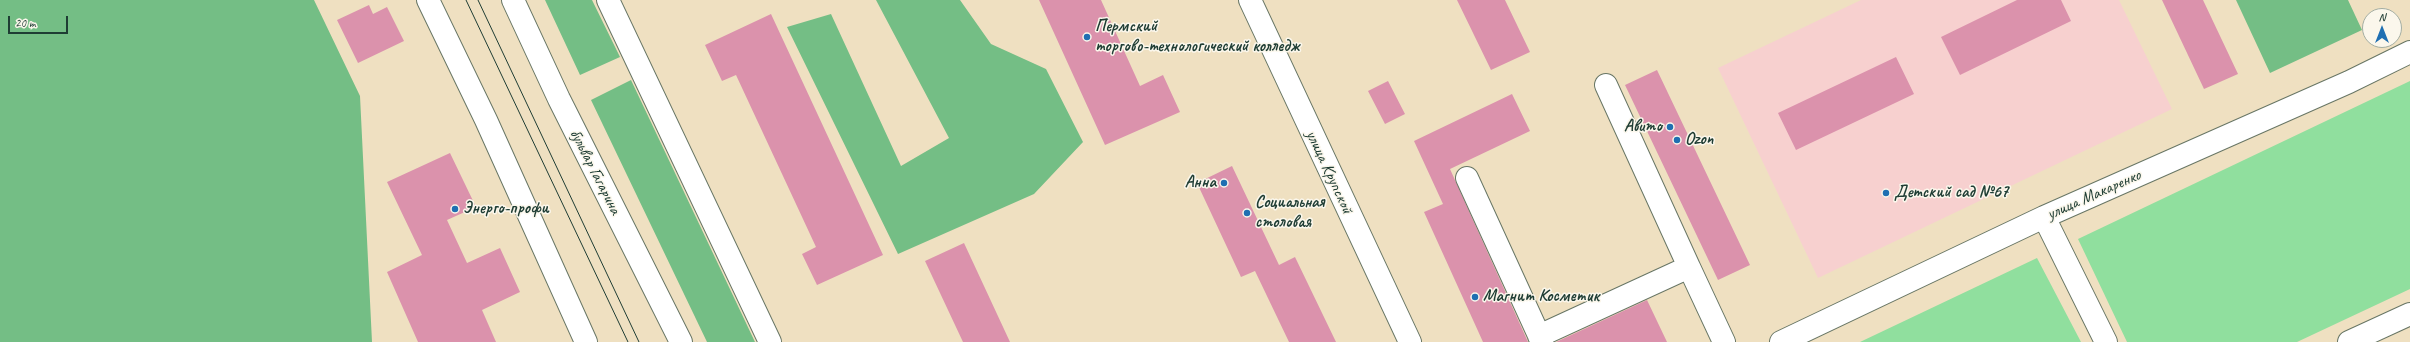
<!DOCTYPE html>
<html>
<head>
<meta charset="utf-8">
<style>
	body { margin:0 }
	#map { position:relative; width:2410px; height:342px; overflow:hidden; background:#efe0c1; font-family:Caveat,sans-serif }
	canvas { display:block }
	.north { position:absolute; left:2362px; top:8px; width:40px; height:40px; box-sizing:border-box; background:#fbf7ec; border:1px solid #a3ada2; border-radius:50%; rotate:0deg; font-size:11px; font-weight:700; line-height:16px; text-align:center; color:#1f3d34 }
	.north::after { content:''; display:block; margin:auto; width:14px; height:18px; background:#1f6fb2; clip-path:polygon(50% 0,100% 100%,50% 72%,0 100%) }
	.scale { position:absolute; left:8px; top:16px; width:60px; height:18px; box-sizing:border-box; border:2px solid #1f3d34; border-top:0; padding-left:5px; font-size:12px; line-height:14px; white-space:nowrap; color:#1f3d34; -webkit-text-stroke:3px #fbf7ec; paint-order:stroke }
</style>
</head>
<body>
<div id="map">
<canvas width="2410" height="342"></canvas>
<div class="north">N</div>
<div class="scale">20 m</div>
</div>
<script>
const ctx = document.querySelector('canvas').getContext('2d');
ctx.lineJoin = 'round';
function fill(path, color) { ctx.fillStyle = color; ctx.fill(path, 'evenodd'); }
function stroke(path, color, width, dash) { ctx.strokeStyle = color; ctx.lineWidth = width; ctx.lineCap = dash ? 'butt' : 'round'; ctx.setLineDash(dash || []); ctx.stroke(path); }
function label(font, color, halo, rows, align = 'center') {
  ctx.font = font + ' Caveat,sans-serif'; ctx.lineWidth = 3; ctx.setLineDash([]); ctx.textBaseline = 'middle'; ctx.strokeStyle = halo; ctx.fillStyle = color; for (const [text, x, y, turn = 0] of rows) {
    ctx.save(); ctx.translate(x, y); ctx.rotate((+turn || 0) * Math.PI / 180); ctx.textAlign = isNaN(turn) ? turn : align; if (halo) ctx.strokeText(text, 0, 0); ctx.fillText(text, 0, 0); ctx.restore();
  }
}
fill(new Path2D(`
	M1861,0h258l53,109 -354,169 -100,-210z`), '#f7d0cf');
fill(new Path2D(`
	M2410,81v208l-113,53h-170l-49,-103z
	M2037,258l44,84h-221z`), '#90df9e');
fill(new Path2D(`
	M0,0h314l46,96 12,246h-372z
	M545,0h47l28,57 -40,18z
	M876,0h84l31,44 55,25 37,73 -49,52 -136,60 -111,-227 44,-13 70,152 48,-28z
	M2236,0h112l14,30 -92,43z
	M631,80l124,262h-48l-116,-242z`), '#74be85');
fill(new Path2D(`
	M1039,0h62l39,86 23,-11 17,37 -75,33z
	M1457,0h48l25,52 -39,18z
	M2017,0h44l10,21 -111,54 -19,-38z
	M2162,0h41l35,74 -34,15z
	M369,5l4,9 14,-7 17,34 -46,22 -21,-43z
	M771,14l112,241 -66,30 -15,-31 14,-7 -80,-172 -14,6 -17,-36z
	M1896,57l18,37 -118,56 -18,-37z
	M1657,70l93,195 -32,15 -93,-195z
	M1388,81l17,33 -20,10 -17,-33z
	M1512,94l18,37 -80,38 78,173h-45l-59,-130 19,-8 -29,-63z
	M450,153l26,54 -29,13 20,43 33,-15 20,44 -38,18 14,32h-78l-31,-70 35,-17 -35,-73z
	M1232,166l47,99 16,-8 41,85h-47l-34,-71 -14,6 -44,-94z
	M964,243l46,99h-47l-38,-81z
	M1647,300l20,42h-111z`), '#db92ac');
const street = new Path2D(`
	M428,0l58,120 100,222
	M608,0l162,342
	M1250,0l160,342
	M1606,85l83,182
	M1467,178l75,164
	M1539,336l150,-69 35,75`);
const secondary = new Path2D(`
	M2044,217l62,125
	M1781,342l263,-125 305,-135 61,-30
	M2349,342l61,-28`);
const primary = new Path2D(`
	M513,0l46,99 122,243`);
stroke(street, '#687665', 24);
stroke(secondary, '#687665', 24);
stroke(primary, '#687665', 24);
stroke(street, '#fff', 22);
stroke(secondary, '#fff', 22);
stroke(primary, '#fff', 22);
stroke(new Path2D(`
	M466,0l162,342
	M478,0l161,342`), '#1f3d34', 1);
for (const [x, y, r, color] of [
	[1087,37,4,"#1f6fb2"],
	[1670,127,4,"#1f6fb2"],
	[1677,140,4,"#1f6fb2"],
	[1224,183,4,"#1f6fb2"],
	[1886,193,4,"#1f6fb2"],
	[455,209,4,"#1f6fb2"],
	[1247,213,4,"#1f6fb2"],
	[1475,297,4,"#1f6fb2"]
]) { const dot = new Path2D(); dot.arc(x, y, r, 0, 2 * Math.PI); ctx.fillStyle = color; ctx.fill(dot); stroke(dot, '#fbf7ec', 1.5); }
label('bold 17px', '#1f3d34', '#fbf7ec', [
	["Пермский",1095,27],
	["торгово-технологический колледж",1095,47],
	["Авито",1662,127,"right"],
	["Ozon",1685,140],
	["Анна",1216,183,"right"],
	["Детский сад №67",1894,193],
	["Социальная",1255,203],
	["столовая",1255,223],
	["Энерго-профи",463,209],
	["Магнит Косметик",1483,297]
], 'left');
label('17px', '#1f3d34', '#fbf7ec', [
	["бульвар Гагарина",595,172,63],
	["улица Крупской",1329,172,65],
	["улица Макаренко",2094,195,-24]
]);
</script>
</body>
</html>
